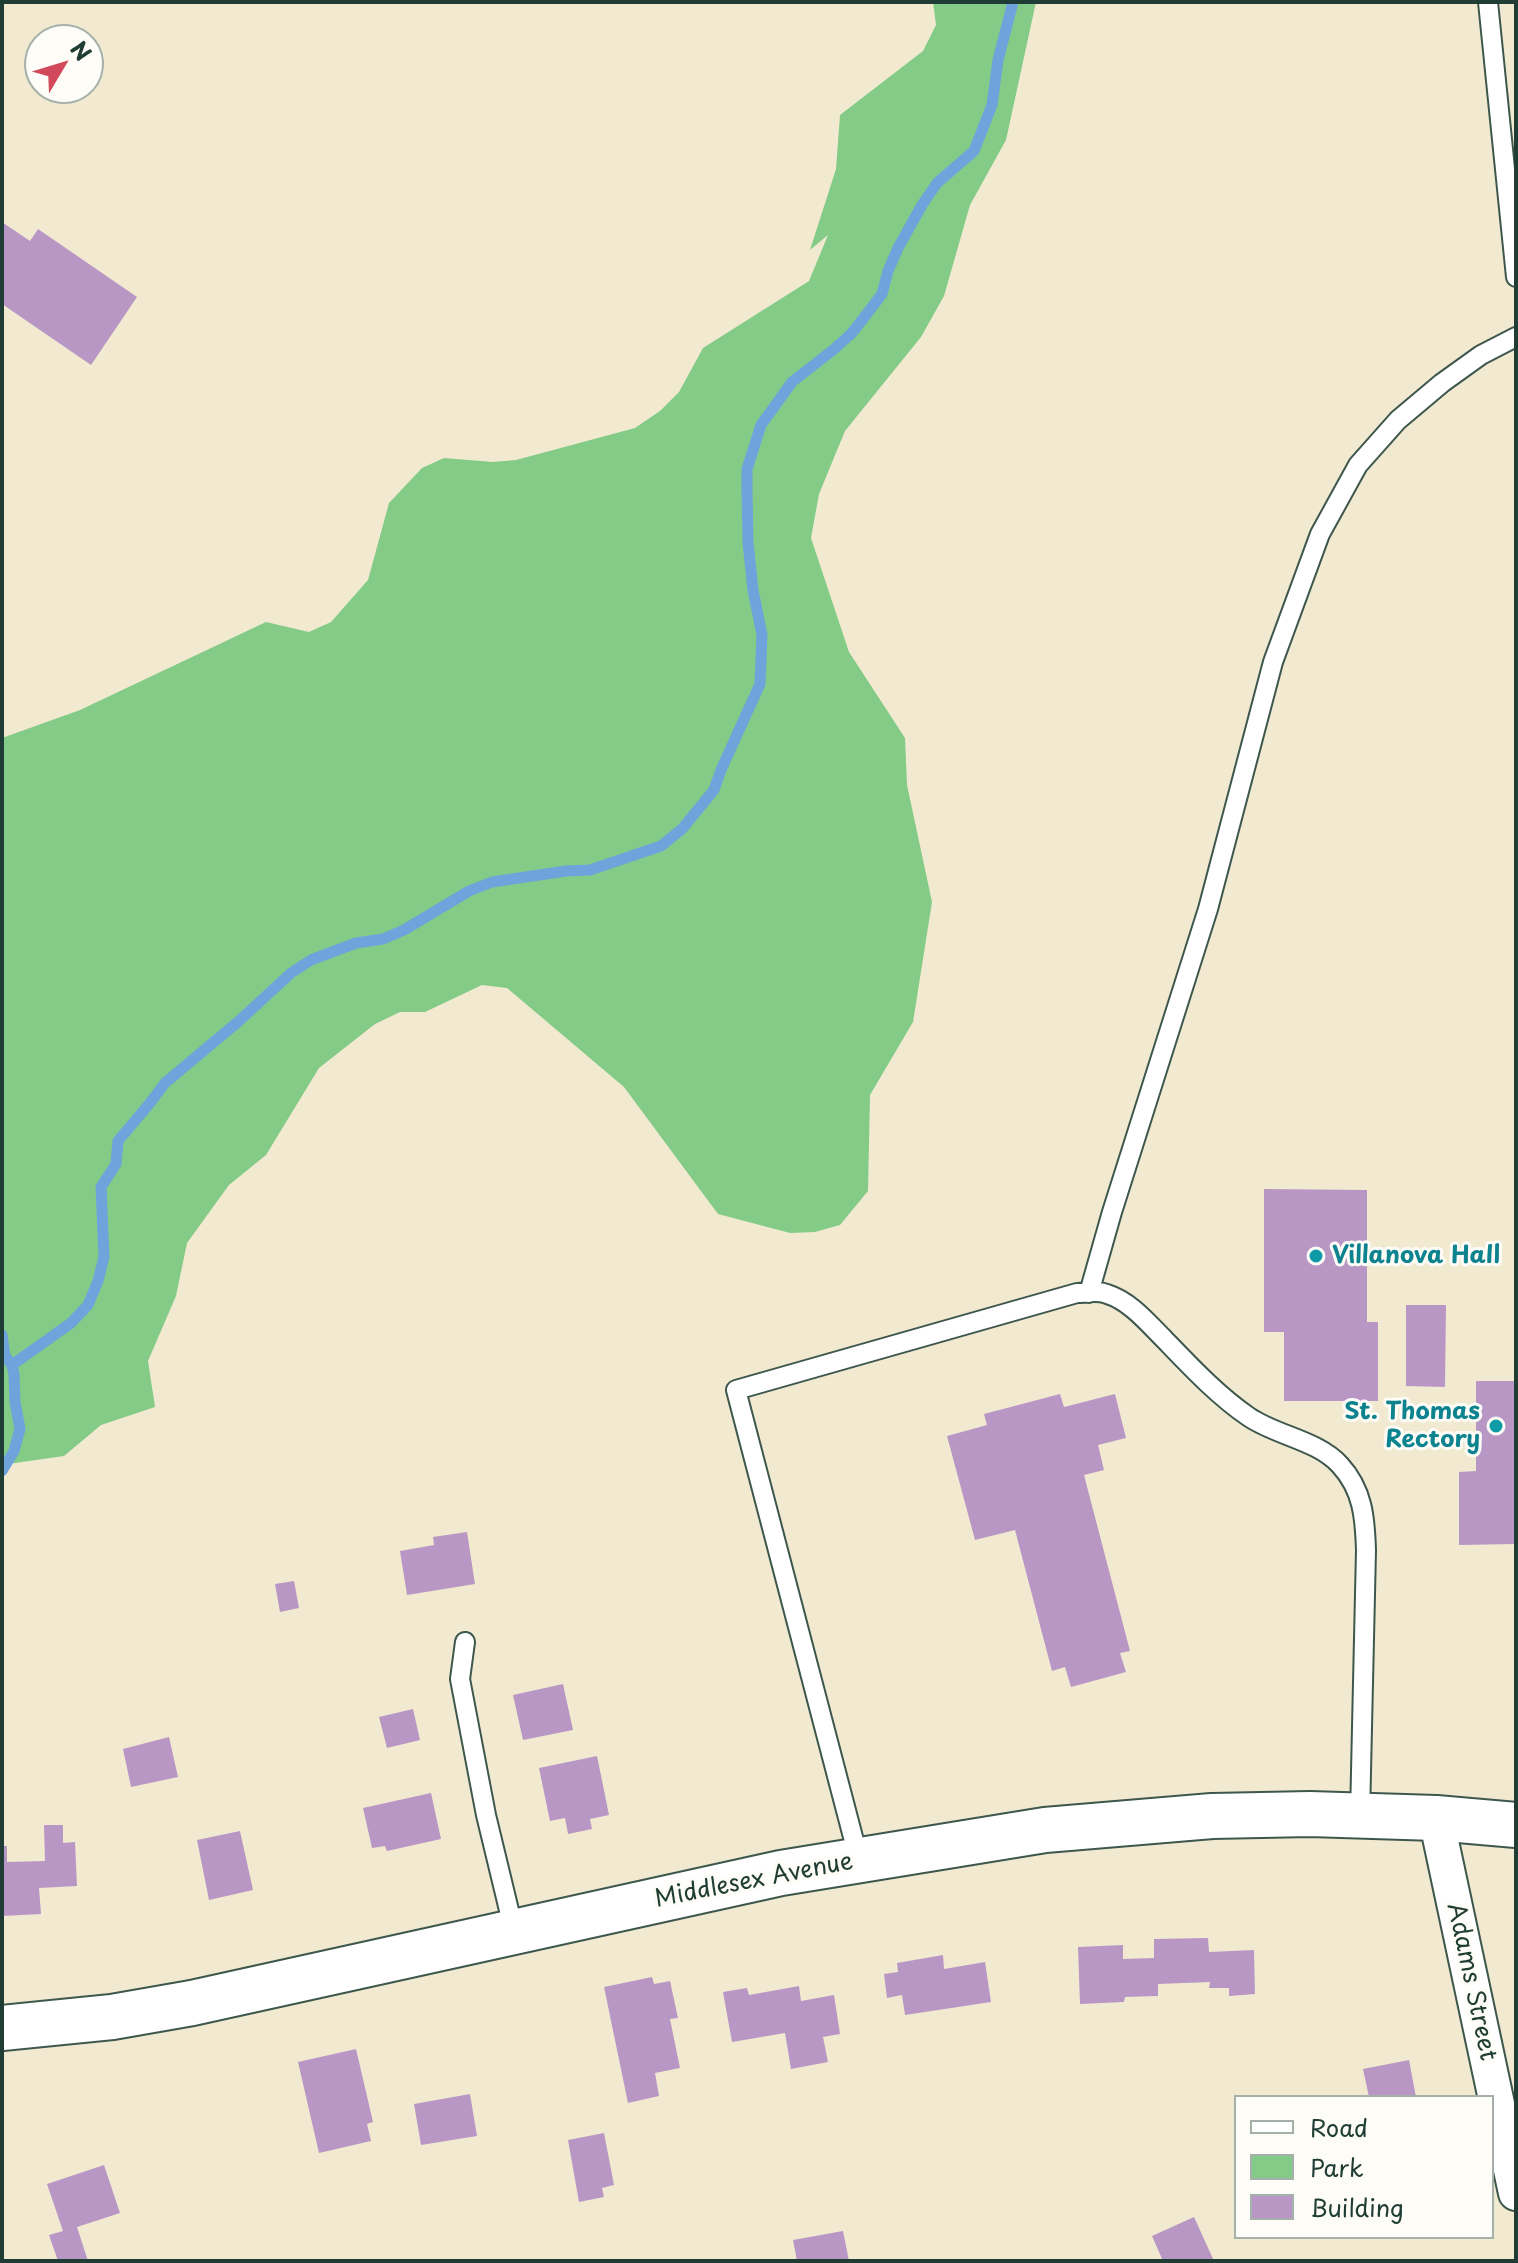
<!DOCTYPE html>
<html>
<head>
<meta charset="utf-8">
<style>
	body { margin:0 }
	#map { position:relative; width:1518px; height:2263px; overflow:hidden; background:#f1ead1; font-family:"Playpen Sans",sans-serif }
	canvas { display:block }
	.frame { position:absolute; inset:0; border:4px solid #1f3d34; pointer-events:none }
	.legend { position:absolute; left:1234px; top:2095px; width:260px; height:144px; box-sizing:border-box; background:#fdfcf7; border:2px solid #a4b0a9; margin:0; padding:10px 14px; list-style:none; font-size:24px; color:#1f3d34 }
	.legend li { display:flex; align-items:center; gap:16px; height:40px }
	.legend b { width:40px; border:2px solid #a4b0a9 }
	.north { position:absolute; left:24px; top:24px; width:80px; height:80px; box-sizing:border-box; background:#fdfcf7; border:2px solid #a4b0a9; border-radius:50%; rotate:52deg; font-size:22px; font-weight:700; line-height:32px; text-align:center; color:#1f3d34 }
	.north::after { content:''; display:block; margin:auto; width:28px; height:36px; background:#d1495b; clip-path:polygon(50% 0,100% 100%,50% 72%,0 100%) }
</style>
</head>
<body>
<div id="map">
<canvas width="1518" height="2263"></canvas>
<div class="frame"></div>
<ul class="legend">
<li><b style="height:10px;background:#fff"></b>Road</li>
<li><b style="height:22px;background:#84cb87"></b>Park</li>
<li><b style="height:22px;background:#b997c5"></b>Building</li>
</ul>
<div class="north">N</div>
</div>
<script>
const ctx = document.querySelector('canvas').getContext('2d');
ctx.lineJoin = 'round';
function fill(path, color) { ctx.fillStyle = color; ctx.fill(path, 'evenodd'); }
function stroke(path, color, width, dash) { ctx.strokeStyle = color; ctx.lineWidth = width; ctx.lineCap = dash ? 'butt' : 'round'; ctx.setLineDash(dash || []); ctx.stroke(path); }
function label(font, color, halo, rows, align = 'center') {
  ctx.font = font + ' "Playpen Sans",sans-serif'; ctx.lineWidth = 6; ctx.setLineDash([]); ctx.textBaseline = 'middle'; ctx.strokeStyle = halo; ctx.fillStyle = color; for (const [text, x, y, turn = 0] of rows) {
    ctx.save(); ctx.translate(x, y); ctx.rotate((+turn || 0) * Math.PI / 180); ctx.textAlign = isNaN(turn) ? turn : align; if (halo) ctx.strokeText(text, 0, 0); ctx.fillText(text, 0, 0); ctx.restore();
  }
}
fill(new Path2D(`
	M933,2h103l-30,138 -36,65 -26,91 -23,41 -76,94 -26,63 -8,44 38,114 56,86 2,47 25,117 -19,120 -43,73 -2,96 -28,34 -25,7 -25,1 -72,-19 -94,-127 -117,-99 -25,-3 -57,27h-25l-25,12 -56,44 -53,87 -37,30 -42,58 -11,53 -28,65 7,46 -54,18 -37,31 -56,8 -6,-8v-718l78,-28 186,-88 43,10 22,-10 37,-42 21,-77 33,-35 22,-10 49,4 23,-2 119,-32 25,-17 19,-19 24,-44 106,-67 19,-46 -18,15 26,-81 4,-54 83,-64 13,-26z`), '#84cb87');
stroke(new Path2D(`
	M2,1335l3,21 7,9 2,9 1,28 5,27 -6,22 -12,20
	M12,1365l59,-42 17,-18 10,-24 6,-24 -3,-70 15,-23 2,-23 32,-38 15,-20 74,-62 52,-48 20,-13 45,-17 27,-4 21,-9 65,-39 23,-9 74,-11 24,-1 71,-24 21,-17 32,-39 7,-20 39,-86 2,-49 -9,-45 -5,-48 -1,-51v-22l14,-44 31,-43 41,-32 18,-16 15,-19 16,-21 6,-23 10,-23 24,-43 15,-22 37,-32 18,-46 6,-45 15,-58`), '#6fa3db', 11);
fill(new Path2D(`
	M2,222l28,19 8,-12 99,68 -46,68 -89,-61z
	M1264,1189l103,1v132h11v79h-94v-69h-20z
	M1406,1305h40l-1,82 -39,-1z
	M1476,1381h40v163l-57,1v-73l17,-1z
	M1060,1394l4,13 51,-13 11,44 -28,7 6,25 -20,5 46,176 -10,2 6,19 -55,15 -6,-20 -13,4 -37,-141 -40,10 -28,-104 40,-11 -3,-11z
	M467,1532l8,52 -68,11 -7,-44 34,-6 -1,-8z
	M294,1581l5,27 -19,4 -5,-28z
	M563,1684l10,46 -50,10 -10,-45z
	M413,1709l7,31 -33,8 -8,-31z
	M169,1737l9,40 -47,10 -8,-38z
	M597,1756l12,59 -19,4 2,10 -24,5 -3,-16 -15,3 -11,-53z
	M431,1793l10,46 -54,12 -2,-5 -13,2 -9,-40z
	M44,1825h19v18l12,-1 2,44 -38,2 2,26 -39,2v-70h5v16l38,-1z
	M240,1831l13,59 -44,10 -12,-60z
	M1208,1938l1,14 45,-2 1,44 -26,2v-8h-20l1,-6 -52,2v12l-33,1 -1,5 -44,2 -2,-57 45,-2v14l31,-1v-19z
	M943,1955l1,14 41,-7 6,40 -86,13 -3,-20 -15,3 -3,-24 14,-2 -1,-9z
	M652,1977l2,7 16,-3 8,37 -8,1 10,49 -25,5 4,23 -31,7 -24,-116z
	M799,1986l2,15 33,-6 6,39 -17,3 5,25 -37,7 -6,-36 -53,9 -9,-50 24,-4 2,7z
	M356,2049l17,73 -6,2 4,17 -52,12 -21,-91z
	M1409,2060l7,37h-47l-6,-28z
	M470,2094l7,42 -56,9 -7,-41z
	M604,2133l10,52 -12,3 2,9 -25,5 -11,-62z
	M104,2165l16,48 -43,14 11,34h-30l-9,-26 14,-4 -16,-47z
	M1194,2217l20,44h-51l-11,-25z
	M843,2231l6,30h-52l-4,-21z`), '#b997c5');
const service = new Path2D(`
	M1488,2l28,275
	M1089,1293l23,-81 96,-303 65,-247 47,-128 38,-69 40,-45 44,-37 39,-28 35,-18
	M465,1642l-5,37 26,136 28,116
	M859,1860l-123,-470 341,-97c10,0 21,-3 30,1 23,7 41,29 57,45 26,27 54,57 85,78 28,19 68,23 91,48 23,25 25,53 26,85l-6,266`);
const minor = new Path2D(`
	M1436,1818l80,375`);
const tertiary = new Path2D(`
	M2,2028l110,-11 80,-14 589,-130 264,-43 167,-14 98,-2 126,4 80,7`);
stroke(service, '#3e574c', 22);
stroke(minor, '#3e574c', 38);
stroke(tertiary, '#3e574c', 48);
stroke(service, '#fff', 18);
stroke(minor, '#fff', 34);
stroke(tertiary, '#fff', 44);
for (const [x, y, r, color] of [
	[1316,1256,8,"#0f9aa8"],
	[1496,1426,8,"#0f9aa8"]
]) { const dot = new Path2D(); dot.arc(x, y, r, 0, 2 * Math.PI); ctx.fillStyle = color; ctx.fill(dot); stroke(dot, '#fdfcf7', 3); }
label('bold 24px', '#0d838f', '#fdfcf7', [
	["Villanova Hall",1332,1256],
	["St. Thomas",1480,1412,"right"],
	["Rectory",1480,1440,"right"]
], 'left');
label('24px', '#1f3d34', '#fdfcf7', [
	["Middlesex Avenue",754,1881,-11],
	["Adams Street",1471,1982,78]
]);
</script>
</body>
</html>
